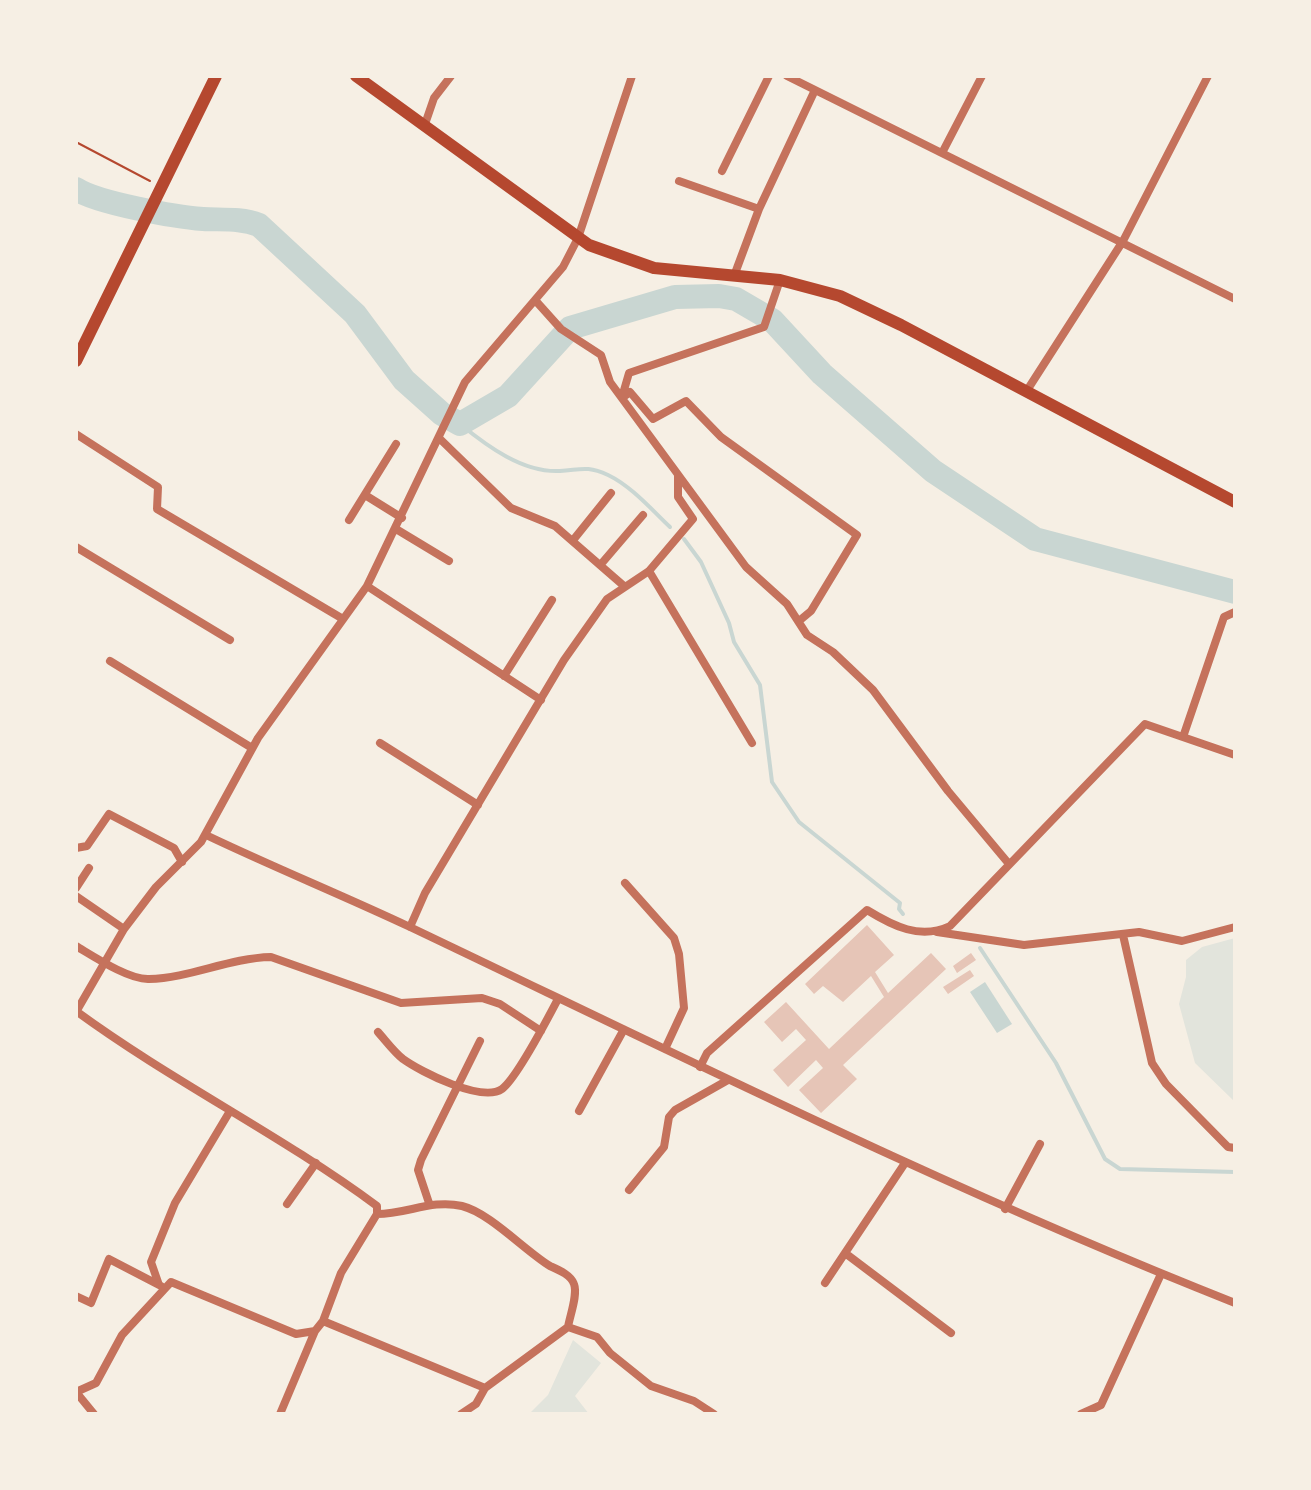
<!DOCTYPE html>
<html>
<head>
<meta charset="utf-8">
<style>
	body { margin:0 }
	#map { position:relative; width:1311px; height:1490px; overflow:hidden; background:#f6efe4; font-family:Poppins,sans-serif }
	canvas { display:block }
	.frame { position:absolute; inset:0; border:78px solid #f6efe4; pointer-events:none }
</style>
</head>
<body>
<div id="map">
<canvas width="1311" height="1490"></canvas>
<div class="frame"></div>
</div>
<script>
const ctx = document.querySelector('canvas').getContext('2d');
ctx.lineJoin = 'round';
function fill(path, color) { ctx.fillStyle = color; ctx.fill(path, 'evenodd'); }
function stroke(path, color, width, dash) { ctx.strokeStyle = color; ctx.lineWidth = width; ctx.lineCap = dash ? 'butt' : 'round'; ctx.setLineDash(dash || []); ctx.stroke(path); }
fill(new Path2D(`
	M1235,938v164l-40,-39 -16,-59 7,-27v-17l16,-13z
	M573,1340l28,23 -26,33 14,18h-60l19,-19z`), '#e2e4dc');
fill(new Path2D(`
	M985,982l27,42 -15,9 -27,-41z`), '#c9d6d2');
stroke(new Path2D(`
	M460,424c27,22 63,49 100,47 20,-1 26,-6 48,4 23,11 43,34 62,52
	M684,539l17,23 28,61 5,19 26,43 12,97 27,40 101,81 -1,6 4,5
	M980,948l76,115 49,96 15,10 115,3`), '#c9d6d2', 4);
stroke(new Path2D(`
	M76,189c21,14 100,28 127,30 19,1 38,-1 56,6l96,89 49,66 38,34 18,10 48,-28 62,-68 105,-31 44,-1 17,3 36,21 50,54 111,97 102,68 200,53`), '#c9d6d2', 24);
fill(new Path2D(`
	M867,925l27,30 -19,17 13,21 43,-40 15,16 -103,96 14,14 -36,34 -22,-23 24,-22 -7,-8 -28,27 -15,-17 33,-30 -10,-11 -14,13 -18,-20 22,-20 43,47 55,-52 -13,-21 -28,26 -20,-16 -9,8 -9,-10z
	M971,953l5,7 -19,13 -4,-7z
	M970,970l4,6 -26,18 -5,-7z`), '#e6c5b7');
stroke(new Path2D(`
	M76,142l74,39`), '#b5482f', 2);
stroke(new Path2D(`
	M787,76l448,223
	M424,127l10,-29 17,-22
	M942,153l40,-77
	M722,171l47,-95
	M679,181l80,28
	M734,276l25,-67 56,-119
	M535,300l26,29 40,26 9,27 136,185 41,37 20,31 26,17 40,38 75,101 61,73
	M1026,392l97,-151 85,-165
	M622,397l7,-24 135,-46 16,-47
	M622,398l8,-6 23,27 33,-18 35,36 136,98 -46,76 -12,10
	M76,434l82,53 -1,22 186,110
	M439,438l72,70 44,18 69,60
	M365,495l37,23
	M349,520l47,-76
	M396,529l53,32
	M574,539l37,-46
	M76,547l154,93
	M602,563l41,-48
	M649,571l103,172
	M367,586l174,114
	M110,661l142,87
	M504,676l48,-76
	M1183,737l41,-120 11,-5
	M380,743l98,62
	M206,835c67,32 136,60 204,92 273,130 543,265 825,376
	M76,848l11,-2 22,-32 65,34 8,14
	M625,883l49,55 5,16 5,54 -19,41
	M76,888l13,-20
	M76,896l48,33
	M410,927l15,-34 139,-233 43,-61 42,-28 44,-52 -15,-22v-21
	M937,932l87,13 115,-13 43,9 53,-14
	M1123,935l29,128 14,21 62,63 7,1
	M76,946c17,10 53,34 73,33 41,-1 80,-21 122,-22l130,46 81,-5 18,6 41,27
	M76,1011c97,71 205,124 301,195v8l-36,59 -18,48
	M76,1012l48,-83 32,-42 45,-45 57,-104 109,-152 98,-204 98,-115 15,-29 54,-162
	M378,1032c8,9 16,20 25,27 18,13 79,44 99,30 15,-11 46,-71 56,-90
	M700,1067l7,-14 160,-143c26,16 53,30 83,16l195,-202 90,31
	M579,1111l44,-80
	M629,1190l35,-43 5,-30 6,-7 53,-30
	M429,1203l-11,-33 3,-10 59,-119
	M287,1204l29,-41
	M1005,1209l35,-65
	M377,1214c30,0 55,-15 85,-8 28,7 62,44 88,60 9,4 21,9 24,18 4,11 -4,31 -6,43
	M845,1253l106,80
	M825,1283l80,-120
	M159,1285l-8,-23 24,-59 55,-92
	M76,1296l15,7 18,-44 52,27
	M76,1392l20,-9 26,-48 49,-53 125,52 19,-3 8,-10 162,67 83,-61 29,10 13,16 41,33 43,15 20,13
	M76,1392l18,22
	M280,1414l35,-83
	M461,1414l15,-10 9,-16
	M1081,1414l20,-9 60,-131`), '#c5725c', 8);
stroke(new Path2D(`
	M356,76l233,169 65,23 126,12 60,16 61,29 334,177
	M76,361l140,-285`), '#b5482f', 12);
</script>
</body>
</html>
